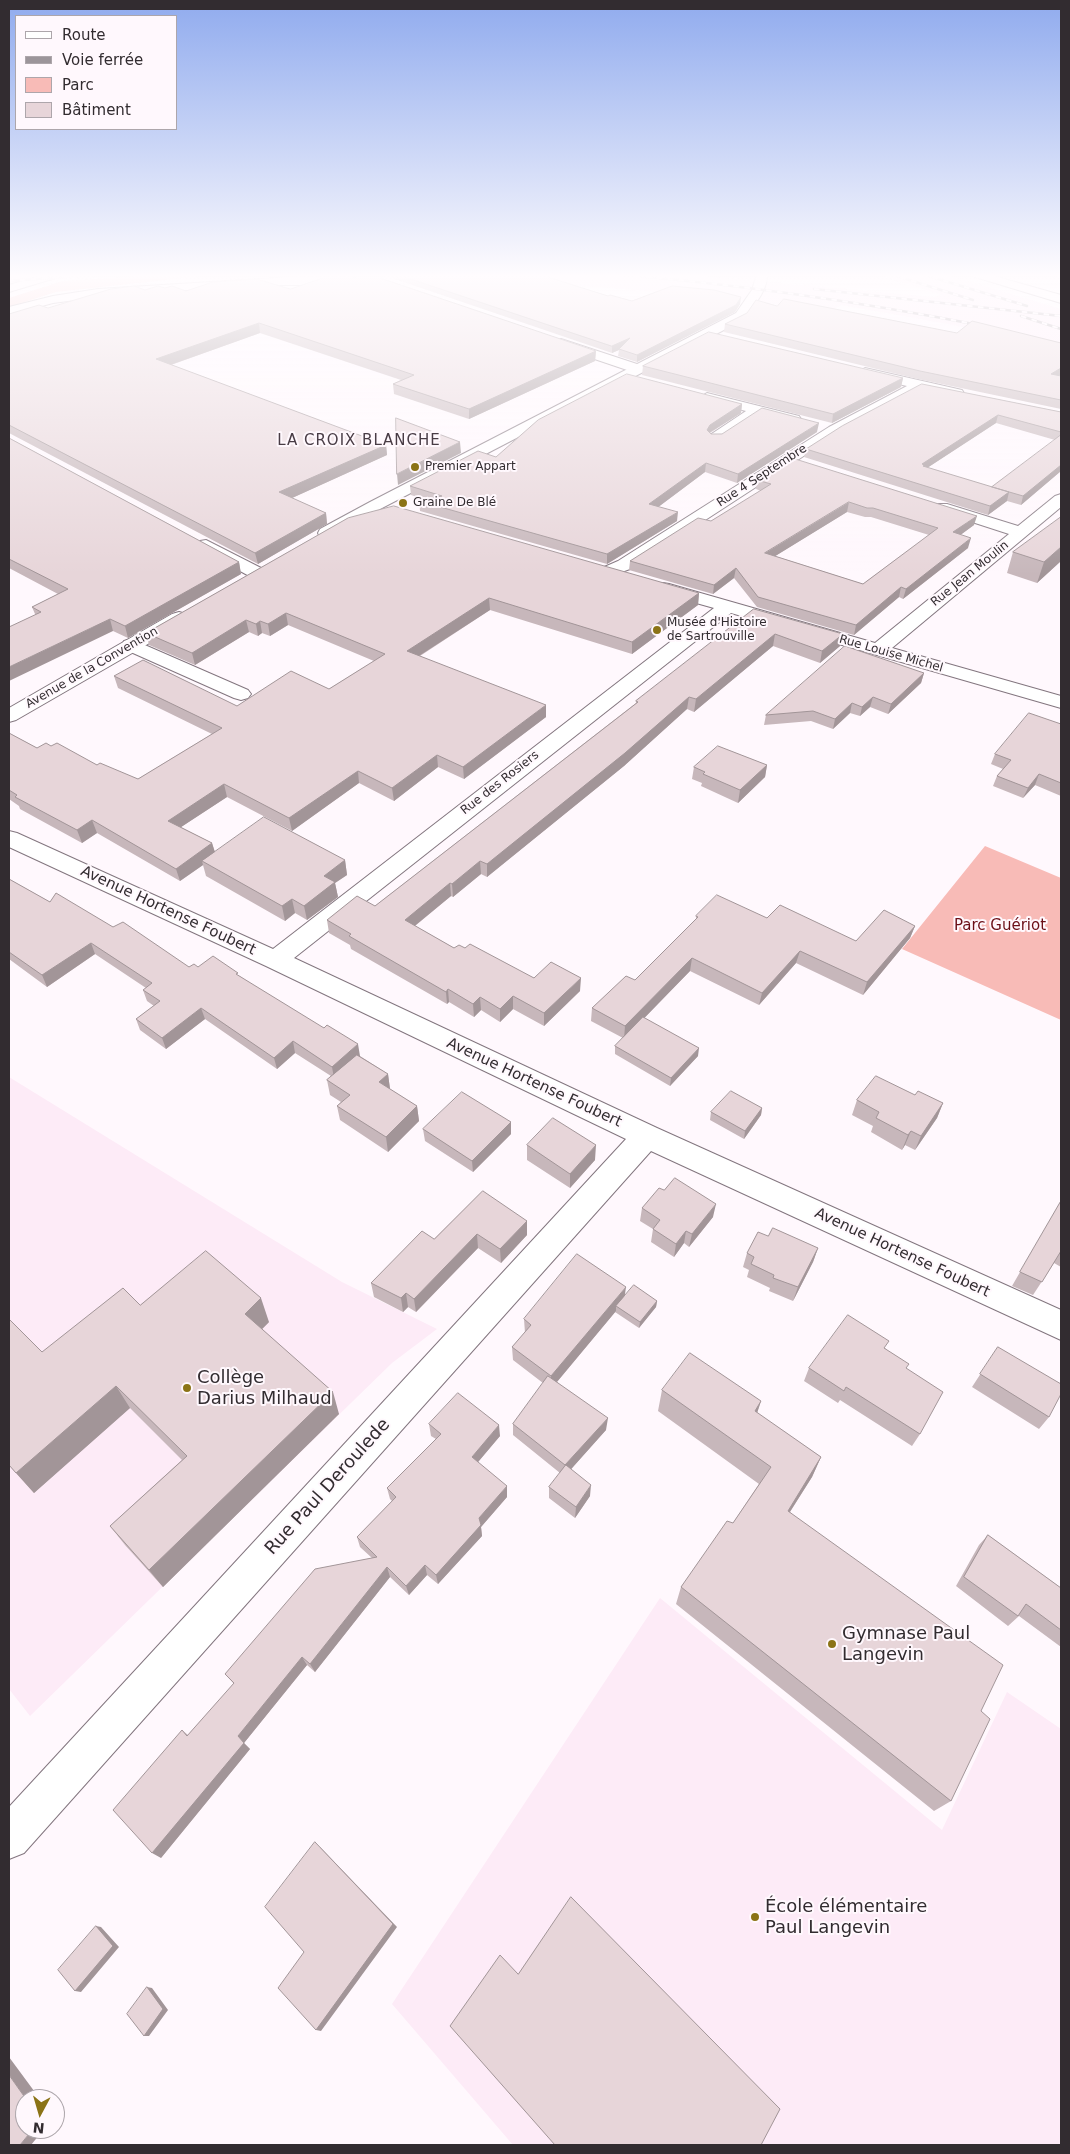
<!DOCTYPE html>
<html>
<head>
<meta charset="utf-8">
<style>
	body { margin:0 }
	#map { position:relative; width:1070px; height:2154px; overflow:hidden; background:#fff8fd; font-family:"DejaVu Sans",sans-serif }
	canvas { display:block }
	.frame { position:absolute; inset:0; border:10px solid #322c30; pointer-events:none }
	.legend { position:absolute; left:15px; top:15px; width:162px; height:115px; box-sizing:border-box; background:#fff8fd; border:1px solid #ada6ab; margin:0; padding:6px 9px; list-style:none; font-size:15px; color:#322c30 }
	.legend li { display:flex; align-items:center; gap:10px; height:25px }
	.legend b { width:25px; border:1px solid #ada6ab }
	.north { position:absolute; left:15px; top:2089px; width:50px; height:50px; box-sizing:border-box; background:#fff8fd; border:1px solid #ada6ab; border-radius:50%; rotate:186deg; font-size:14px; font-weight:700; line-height:20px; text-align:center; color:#322c30 }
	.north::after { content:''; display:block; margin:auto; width:18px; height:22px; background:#8b7316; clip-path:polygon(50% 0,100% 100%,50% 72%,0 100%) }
</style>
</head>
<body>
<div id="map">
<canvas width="1070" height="2154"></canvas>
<div class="frame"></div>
<ul class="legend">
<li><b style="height:6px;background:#fff"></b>Route</li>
<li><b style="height:6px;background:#9c959a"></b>Voie ferrée</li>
<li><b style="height:14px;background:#f8bbb7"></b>Parc</li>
<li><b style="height:14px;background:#e7d5d9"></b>Bâtiment</li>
</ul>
<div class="north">N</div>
</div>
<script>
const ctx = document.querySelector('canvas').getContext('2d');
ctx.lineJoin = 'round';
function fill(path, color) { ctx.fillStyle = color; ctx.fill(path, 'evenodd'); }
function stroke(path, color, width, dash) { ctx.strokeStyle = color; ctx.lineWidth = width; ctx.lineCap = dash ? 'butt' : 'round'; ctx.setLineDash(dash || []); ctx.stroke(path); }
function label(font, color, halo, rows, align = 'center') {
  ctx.font = font + ' "DejaVu Sans",sans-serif'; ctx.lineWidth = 4; ctx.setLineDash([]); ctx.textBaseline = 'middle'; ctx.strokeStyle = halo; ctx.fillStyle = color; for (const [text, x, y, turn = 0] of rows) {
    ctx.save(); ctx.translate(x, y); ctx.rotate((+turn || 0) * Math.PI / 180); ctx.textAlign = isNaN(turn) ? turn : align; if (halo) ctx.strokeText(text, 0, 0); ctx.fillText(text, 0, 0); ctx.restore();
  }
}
fill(new Path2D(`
	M9,274h146h-36l-110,10z
	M364,274h319l250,23 9,-2 -67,-21h70l116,35v42l-103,-25 -117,-21 -14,9 -59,-11 -153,-15 -221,-10z
	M9,1077l333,205 95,47 -45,34 -362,353 -21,-27z
	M660,1598l282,232 65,-138 54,37v416h-548l-121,-141z`), '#fdebf7');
fill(new Path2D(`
	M166,274h37l-1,2 -146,16 -47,15v-9l54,-17z
	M985,846l76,32v142l-159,-71z`), '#f8bbb7');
const street = new Path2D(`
	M970,274h17l74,21v8l-89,-27z
	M292,277h61l6,4 -6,4h-81l-151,9 -68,9 -44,12v-8l44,-11 45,-7z
	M561,339l82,27 2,3 -2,3h-10l-77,-26 -1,-3 1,-3z
	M865,368l97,22 2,3 -7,4 -36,-8 -82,44 -209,136 -22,8 -6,-1 -3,-4 3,-4 16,-7 211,-134 78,-41 -47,-11 -2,-3z
	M707,393l92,23 2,3 -2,3 -5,1 -34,-8 -40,26h-10l-2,-3 2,-3 36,-24 -44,-11 -2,-3z
	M1061,494v13l-169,141 169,48v12l-330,-95 -437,345 363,170 404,182v30l-410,-189 -627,702 -15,6v-52l617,-668 -360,-173 -257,-119v-16l8,2 256,116 441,-341 -57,-16 -3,-4 3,-4 6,-1 6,1 206,59 134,-109 -74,-24 -2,-3 2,-3h12l71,22 37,-30z
	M206,540l57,29 3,4 -3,4 -6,1 -6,-1 -51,-28 -2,-4 2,-4z
	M131,639l117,51 3,4 -3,4 -7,2 -7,-2 -110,-49 -2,-4 2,-4z`);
const secondary = new Path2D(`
	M47,274h17l-2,2 -53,16v-7z
	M757,274h10c1,16 -13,31 -22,45l-363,189 -50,29h-12l-2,-4 2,-4 50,-27 366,-189 16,-23z
	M179,612l7,2 2,4 -2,4 -170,98 -7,2v-14l163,-94z`);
stroke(street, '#83767f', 2);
stroke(secondary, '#83767f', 2);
fill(street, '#fff');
fill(secondary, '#fff');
const rail = new Path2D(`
	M613,274c125,10 248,28 371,52
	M890,274l83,26
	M922,274l105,32
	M9,281l92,-7
	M814,289l247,27
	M1021,316l40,13`);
stroke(rail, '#9c959a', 2.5);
stroke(rail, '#fff8fd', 2, [5.5]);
fill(new Path2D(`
	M358,274h180l70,22 24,5 109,-4 -1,7 -5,8 -98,50 -19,-6 1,-6 -7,3 -229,-78h-25z
	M1052,274h9v3l-10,-1z
	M165,288l21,3 104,-2 306,62 -1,10 -126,58 -75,-25 -1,-10 8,-4 -141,-47 -89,32 215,80 1,10 -95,43 34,15 1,11 -69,40 -249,-131v-119l39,-6 97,-18z
	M777,306l180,27 104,10v32l-2,1h2v33l-143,-30 -194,-47 1,-8z
	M643,366l260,12 -2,9 -69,36 -190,-48z
	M922,384l139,28v59l-40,34 -14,-4 -19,14 -184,-58 2,-8zM996,423l59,17 -63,47 -65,-19z
	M742,404l-1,9 -31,20 1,1 106,-2 -80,51 -32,-11 -47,35 19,14 -70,43 -187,-53 -1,-10 7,-1 -15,-5 -1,-9 86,-29z
	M9,438l230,124 2,12 -113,64 -15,-7 -78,-17 -3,-7 26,-13 -49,-26z
	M757,480l217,45 -14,10 8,13 -65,51 -4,-2 -45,38 -97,-28 -23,-29 -21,16 -84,-24 1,-9 81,-40 50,-30 -5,-2zM847,512l18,5h6l58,18 -66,49 -88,-28z
	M1061,517v44l-24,22 -30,-10 6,-21z
	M348,518l351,75 -1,12 -66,49 -142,-44 -70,46 126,61 -82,62 -26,-12 -44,34 -35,-18 -67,48 -65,-34 -46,30 31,16 3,9 130,8 2,15 -12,8 3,14 -31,23 -12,-7 -10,8 -79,-45 -3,-11 -23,16 -83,-48 -15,10 -62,-34 -1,-3 -10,-7v-66l28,15 14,-2 46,19 41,14 74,-45 -94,-46 -4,-12 123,30 92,-17 45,-28 -86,-36 -18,11 -8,-3 -4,3 -9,-4 -54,33 -46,-20 -3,-12z
	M754,609l86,37 -20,17 -47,-17 -79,66 -7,-3 -63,57 -137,111 -6,-3 -28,23 -2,-1 -36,30 39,22h11l69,30 46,13 -36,35 -31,-17 -13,13 -19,-12 -7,7 -25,-15 -2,2 -96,-55 -1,-4 -21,-12 -2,-13 48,-14 261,-203v-2z
	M924,673l-3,10 -33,31 -18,-7 -10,9 -10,-3 -17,16 -22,-8 -47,4 2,-10z
	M1061,724v72l-26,-11 -12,13 -30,-12 4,-10 6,-7 -12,-5 4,-10z
	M767,765l-2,12 -27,26 -37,-17 1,-3 -10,-4 2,-12z
	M9,879l41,23 63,25 76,40h9l40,8 122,81 28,18 2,15 27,17 2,15 -31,31 -48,-32 -3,-14 4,-4 -11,-7 -3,-15 4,-4 -36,-23 -18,16 -72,-50 -39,30 -26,-19 -4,-11 18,-13 -7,-5 -4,-11 3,-2 -51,-34 -48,33 -38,-28z
	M696,916l71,2 89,23 59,-15 -5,12 -47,57 -67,-32 -37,42 -69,-34 -46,47 54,38 -28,30 -55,-32v-8l8,-8 -32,-17 1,-13 43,-28 61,-60z
	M915,1095l28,8 -6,15 -22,32 -10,-5 -3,5 -31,-18 2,-6 -21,-11 5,-15z
	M762,1108l-1,7 -17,24 -34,-19 1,-8z
	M423,1129l88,5 -38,38 -48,-31z
	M527,1145l68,15 -25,28 -43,-28z
	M483,1191l44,44 -26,28 -23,-15 -62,64 -8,-5 -5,5 -29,-15 -3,-14 63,-44z
	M1061,1201v66l-7,-4 -21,32 -21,-9z
	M642,1208l71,9 -24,30 -5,-4 -10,14 -23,-15 2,-13 -13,-8z
	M768,1236l50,12 -5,14 -20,39 -24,-10 1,-3 -23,-11 2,-7 -6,-3 4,-14z
	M625,1296l32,5 -1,6 -17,21 -24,-16 1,-1 -59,71 49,48 -35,39 19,27 -15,22 -26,-20v-11l11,-14 -47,-38v-11l30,-41 -30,-23 -1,-13 13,-14 -1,-14z
	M140,1305l129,17 -7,7 77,85 -176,173 -38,-42 -15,-19 72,-66 -52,-52 -96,85 -25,-28 33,-113z
	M998,1347l51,70 -10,12 -67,-42z
	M885,1348l21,20 14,66 -8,12 -72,-46 -2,3 -34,-22 5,-13z
	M662,1390l99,11 -4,12 64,44 -9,20 -22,35 191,199 -30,90 -17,10 -258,-207 5,-17 52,-64 26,-39 -101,-73z
	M429,1424l71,12 -22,26 29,35 -26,30 1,9 -44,48 -11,-9 -18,20 -19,-18 -75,95 -8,-7 -63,78 6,6 -89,109 21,-128 6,5 46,-51 -9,-10 147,-116 -12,-11 -3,-10 35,-36 -2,-2 -3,-11 49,-49 -5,-3z
	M988,1535l73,53v59l-42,-31 -11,10 -52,-40 23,-41z`), '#c7b7bb');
fill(new Path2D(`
	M741,297l-1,7 -5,8 -98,50v-7z
	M259,323l1,10 -101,36 -3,-10z
	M630,338l-11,11v1l-7,3v-7z
	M596,351l-1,10 -126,58v-10z
	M1061,368v7l-13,7 3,-8z
	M903,378l-2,9 -69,36 1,-9z
	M742,404l-1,9 -32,20 -2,-3 3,-5z
	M998,415l-2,8 -72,47 -2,-6z
	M819,423l-2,9 -80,51 1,-9z
	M460,442l1,11 -63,32 -1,-11z
	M386,445l1,10 -106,48 -2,-11z
	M706,463l-1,9 -56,42v-10z
	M1061,465v6l-40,34 2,-9z
	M1009,492l-2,9 -19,14 2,-9z
	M849,502l-2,10 -83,51 1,-10z
	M678,512l-1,9 -70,43v-10z
	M326,513l1,11 -69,40 -3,-11z
	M977,516l-3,9 -23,17 2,-10z
	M971,538l-3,10 -65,51 3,-10z
	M1061,547v14l-24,22 7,-21z
	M239,562l2,12 -113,64 -3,-12z
	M736,568l-2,10 -21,16 1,-9z
	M901,587l-2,10 -45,38 2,-10z
	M699,593l-1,12 -66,49v-12z
	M489,598l1,12 -82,53 -1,-12z
	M286,613l2,12 -18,11 -2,-12z
	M110,619l3,12 -104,50v-14z
	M246,620l3,12 -54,33 -3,-12z
	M260,621l2,12 -4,3 -2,-12z
	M775,634l-2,12 -79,66 2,-13z
	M843,634l-3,12 -20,17 2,-12z
	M924,673l-3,10 -33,31 3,-10z
	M689,697l-2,12 -63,57 -137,111v-13z
	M873,697l-3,10 -10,9 2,-9z
	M852,703l-2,10 -17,16 2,-10z
	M546,705v12l-82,62 -1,-12z
	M437,755l1,12 -44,34 -2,-13z
	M767,765l-2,12 -27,26 2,-13z
	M358,771l1,12 -67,48 -3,-13z
	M1039,774l-4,11 -12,13 5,-10z
	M224,784l3,13 -55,36 -4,-12z
	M92,820l5,13 -15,10 -5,-13z
	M212,843l4,13 -14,5 1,4 -23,16 -4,-12z
	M345,860l2,15 -12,8 3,14 -31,23 -3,-14 20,-30z
	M480,861l1,13 -28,23 -1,-13z
	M450,883l1,13 -45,37 -1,-13z
	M292,899l3,14 -10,8 -3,-15z
	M915,926l-5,12 -47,57 4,-13z
	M91,943l4,11 -48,33 -5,-12z
	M800,951l-4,12 -37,42 3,-12z
	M692,958l-2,13 -66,68 1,-13z
	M581,978l-1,13 -36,35v-13z
	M448,989l1,13 -2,2 -1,-12z
	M513,996v13l-13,13v-13z
	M480,997l1,13 -7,7 -1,-13z
	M201,1008l4,11 -39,30 -4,-11z
	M293,1041l2,12 -18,16 -3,-11z
	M358,1044l2,12 -26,22 -2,-11z
	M699,1048l-1,8 -28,30 1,-8z
	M388,1074l2,15 -11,-7z
	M943,1103l-6,15 -22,32 6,-14z
	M417,1106l2,15 -31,31 -2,-15z
	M762,1108l-1,7 -17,24 1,-8z
	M511,1122v12l-38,38 -1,-11z
	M911,1131l-6,14 -3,5 6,-15z
	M596,1145l-1,15 -25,28v-14z
	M716,1204l-3,13 -24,30 3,-13z
	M527,1221v14l-26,28 -1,-14z
	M686,1231l-2,12 -10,14 2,-13z
	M477,1234l1,14 -62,64 -2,-13z
	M818,1248l-5,14 -20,39 5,-14z
	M626,1287l-2,14 -8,5v5l-65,78v-13z
	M406,1293l2,14 -5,5 -2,-14z
	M261,1298l8,24 -15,15 -9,-23z
	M657,1301l-1,6 -17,21 1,-6z
	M116,1386l14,22 -96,85 -18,-20z
	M333,1392l6,22 -176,173 -14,-17z
	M761,1401l-7,21 1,-11z
	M608,1418l-2,12 -41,46v-11z
	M499,1425l1,11 -27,32 -1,-11z
	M821,1457l-9,20 -33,52 9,-18z
	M591,1485l-1,11 -15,22 1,-11z
	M507,1486v11l-26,30 1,9 -44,48 -2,-9 43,-57z
	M425,1565l2,10 -18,20 -3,-9z
	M387,1567l3,10 -75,95 -5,-8z
	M302,1657l5,8 -63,78 6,6 -89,109 -9,-5 86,-117z
	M320,1847l77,80 -76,104 -5,-1z
	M96,1926l5,1 18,20 -38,45 -6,-1z
	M147,1987l5,1 16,22 -19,26h-5z
	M9,2057l31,42h-14l-17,-24z
	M33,2129h11l-13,16h-11z`), '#a29598');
const building = new Path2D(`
	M396,274h142l70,22 2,-1 22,6 40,-15 42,4 27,7 -5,8 -99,50 -18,-6 11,-11 -18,8z
	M323,278h57l216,73 -127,58 -76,-25 21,-9 -155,-52 -103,36 230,86 -107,47 47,21 -71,40 -246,-128v-111l30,-9 9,3 63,-19 23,-3 11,4 13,-4 7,2 7,-2 14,5 27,-9 44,-3 33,10z
	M784,299l173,34 15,-12 89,22v25l-10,6 10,2v24l-141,-29 -195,-47 22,-11 9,-13 21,6z
	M709,332l194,46 -70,36 -190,-48z
	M627,374l115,30 -32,21 -3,5 4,4h11l40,-26 57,15 -81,51 -32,-11 -57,41 29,8 -71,42 -188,-53 23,-5 -32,-10 68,-35 18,6 42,-37z
	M922,384l139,28v20l-63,-17 -76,49 3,1 -2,1 86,26 -19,14 -184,-57 36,-23z
	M396,418l64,24 -63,32z
	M1061,435v30l-38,31 -31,-9z
	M9,438l230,124 -114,64 -15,-7 -101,48v-40l32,-15 -9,-5 36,-18 -59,-30z
	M792,458l185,58 -24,16 18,6 -65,51 -5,-2 -45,38 -98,-28 -22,-29 -22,17 -84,-24 68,-43 13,3 60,-37 -14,-4zM849,502l18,6h6l65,20 -75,56 -98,-31z
	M394,506l305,87 -67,49 -143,-44 -82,53 139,54 -83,62 -26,-12 -45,33 -34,-17 -69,47 -65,-34 -56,37 44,22 -36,26 -84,-49 -15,10 -62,-33 2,-2 -8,-5v-57l28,15 9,-5 5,3 6,-3 40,22 3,-2 38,16 84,-51 -108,-52 29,-16 94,46 54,-35 38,18 56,-35 -99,-41 -18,11 -8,-3 -4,3 -10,-4 -54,33 -46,-20 202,-115z
	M1061,517v30l-17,15 -31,-10z
	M754,609l89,25 -21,17 -47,-17 -79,65 -7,-2 -64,56 -138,111 -7,-3 -28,23 -2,-1 -45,37 49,28 5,-3 6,3 5,-4 64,34 17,-16 30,16 -37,35 -31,-17 -13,13 -20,-12 -7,7 -25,-15 -2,3 -97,-56 2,-2 -24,-14 30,-24 18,10 263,-204 -2,-1z
	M845,646l79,27 -33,31 -18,-7 -11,10 -10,-4 -17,16 -22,-8 -47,4z
	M1029,713l32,11v59l-22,-9 -11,14 -31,-12 14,-16 -16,-6z
	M718,746l49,19 -27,25 -37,-16 2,-2 -11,-5z
	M264,817l81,43 -21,16 11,6 -31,24 -12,-7 -10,7 -80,-45z
	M9,879l41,23 6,-9 57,34 10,-5 66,45 5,-3 4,3 15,-11 25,17 -2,1 88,54 3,-3 31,19 -26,23 -39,-26 -19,17 -73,-50 -39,30 -26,-19 24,-18 -17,-11 9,-7 -61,-40 -49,32 -33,-23z
	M717,895l50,23 13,-13 76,36 28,-31 31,16 -48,56 -67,-31 -38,42 -70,-35 -67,68 -33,-18 34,-32 9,4 63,-63 -2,-1z
	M643,1017l56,31 -28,30 -56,-32z
	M357,1055l31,19 -9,8 38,24 -31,31 -49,-31 13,-11 -23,-15z
	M876,1076l39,19 3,-4 25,12 -22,33 -10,-5 -3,4 -32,-17 3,-6 -22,-12z
	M731,1091l31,17 -17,23 -34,-19z
	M462,1092l49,30 -39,39 -49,-32z
	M553,1118l43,27 -26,29 -43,-29z
	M675,1178l41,26 -24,30 -6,-3 -10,13 -23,-15 7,-9 -18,-12 17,-20 5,2z
	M483,1191l44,30 -27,28 -23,-15 -63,65 -8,-6 -5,5 -30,-15 51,-52 12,8z
	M1061,1201v50l-19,31 -22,-10z
	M773,1228l45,20 -20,39 -25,-9 1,-3 -23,-11 3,-7 -7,-4 11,-21 10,4z
	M206,1251l55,47 -16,16 88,78 -184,178 -39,-44 77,-70 -71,-70 -100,87 -7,-8v-146l33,33 81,-64 17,17z
	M577,1254l49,33 -75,89 -39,-29 19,-22 -7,-6z
	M634,1285l23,16 -17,21 -24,-16z
	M848,1315l41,26 -5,7 25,16 -3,4 37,24 -23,42 -74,-47 -2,4 -35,-23z
	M998,1347l63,37v10l-12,23 -69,-43z
	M690,1353l71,48 -6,10 66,46 -33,54 215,154 -22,46 9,8 -39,82 -270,-214 46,-66 6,2 38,-56 -109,-77z
	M548,1376l60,42 -43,47 -52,-41z
	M458,1393l41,32 -27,32 35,29 -28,32 2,7 -45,50 -11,-10 -19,21 -19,-19 -77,97 -8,-7 -64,79 6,7 -92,110 -39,-43 69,-80 5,6 47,-53 -9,-9 90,-105 62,-12 -20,-20 39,-40 -9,-9 54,-54 -12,-10z
	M566,1465l25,20 -15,22 -27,-20z
	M988,1535l73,53v42l-35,-26 -8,12 -54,-39z
	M315,1842l78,82 -77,106 -38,-42 26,-36 -39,-45z
	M571,1897l209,212 -19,36h-206l-105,-119 50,-71 18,19z
	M96,1926l17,20 -38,45 -17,-21z
	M147,1987l16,22 -19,27 -17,-22z
	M9,2075l17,24h-1v30h8l-13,16h-11z`);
fill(building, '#e7d5d9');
stroke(building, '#a29598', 1);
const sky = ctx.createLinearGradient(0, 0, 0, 575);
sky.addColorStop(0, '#90abee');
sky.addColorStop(0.48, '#fffcfe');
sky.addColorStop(1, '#fffcfe00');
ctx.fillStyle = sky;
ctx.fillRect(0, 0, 1070, 575);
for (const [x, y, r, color] of [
	[415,467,5,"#8b7316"],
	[403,503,5,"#8b7316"],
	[657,630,5,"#8b7316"],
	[187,1388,5,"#8b7316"],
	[832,1644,5,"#8b7316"],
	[755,1917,5,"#8b7316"]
]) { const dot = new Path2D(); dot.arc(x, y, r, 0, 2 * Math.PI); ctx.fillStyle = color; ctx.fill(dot); stroke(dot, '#fff8fd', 2); }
label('12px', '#322c30', '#fff8fd', [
	["Premier Appart",425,467],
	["Graine De Blé",413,503],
	["Musée d'Histoire",667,623],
	["de Sartrouville",667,637]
], 'left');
label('12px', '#322c30', '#fff8fd', [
	["Rue 4 Septembre",762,476,-33],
	["Rue Jean Moulin",970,574,-39],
	["Rue Louise Michel",891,654,16],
	["Avenue de la Convention",92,668,-30],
	["Rue des Rosiers",500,783,-38]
]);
ctx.letterSpacing = '1px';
label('15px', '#483c45', '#fff8fd', [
	["LA CROIX BLANCHE",359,441]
]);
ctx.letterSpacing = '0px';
label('15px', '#322c30', '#fff8fd', [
	["Avenue Hortense Foubert",168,911,25],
	["Avenue Hortense Foubert",534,1083,25],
	["Avenue Hortense Foubert",902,1253,25]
]);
label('15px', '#6c0f17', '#fff8fd', [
	["Parc Guériot",1000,926]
]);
label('18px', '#322c30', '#fff8fd', [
	["Collège",197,1378],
	["Darius Milhaud",197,1399],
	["Gymnase Paul",842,1634],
	["Langevin",842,1655],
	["École élémentaire",765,1907],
	["Paul Langevin",765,1928]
], 'left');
label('18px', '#322c30', '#fff8fd', [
	["Rue Paul Deroulede",328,1487,-48]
]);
</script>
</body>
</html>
